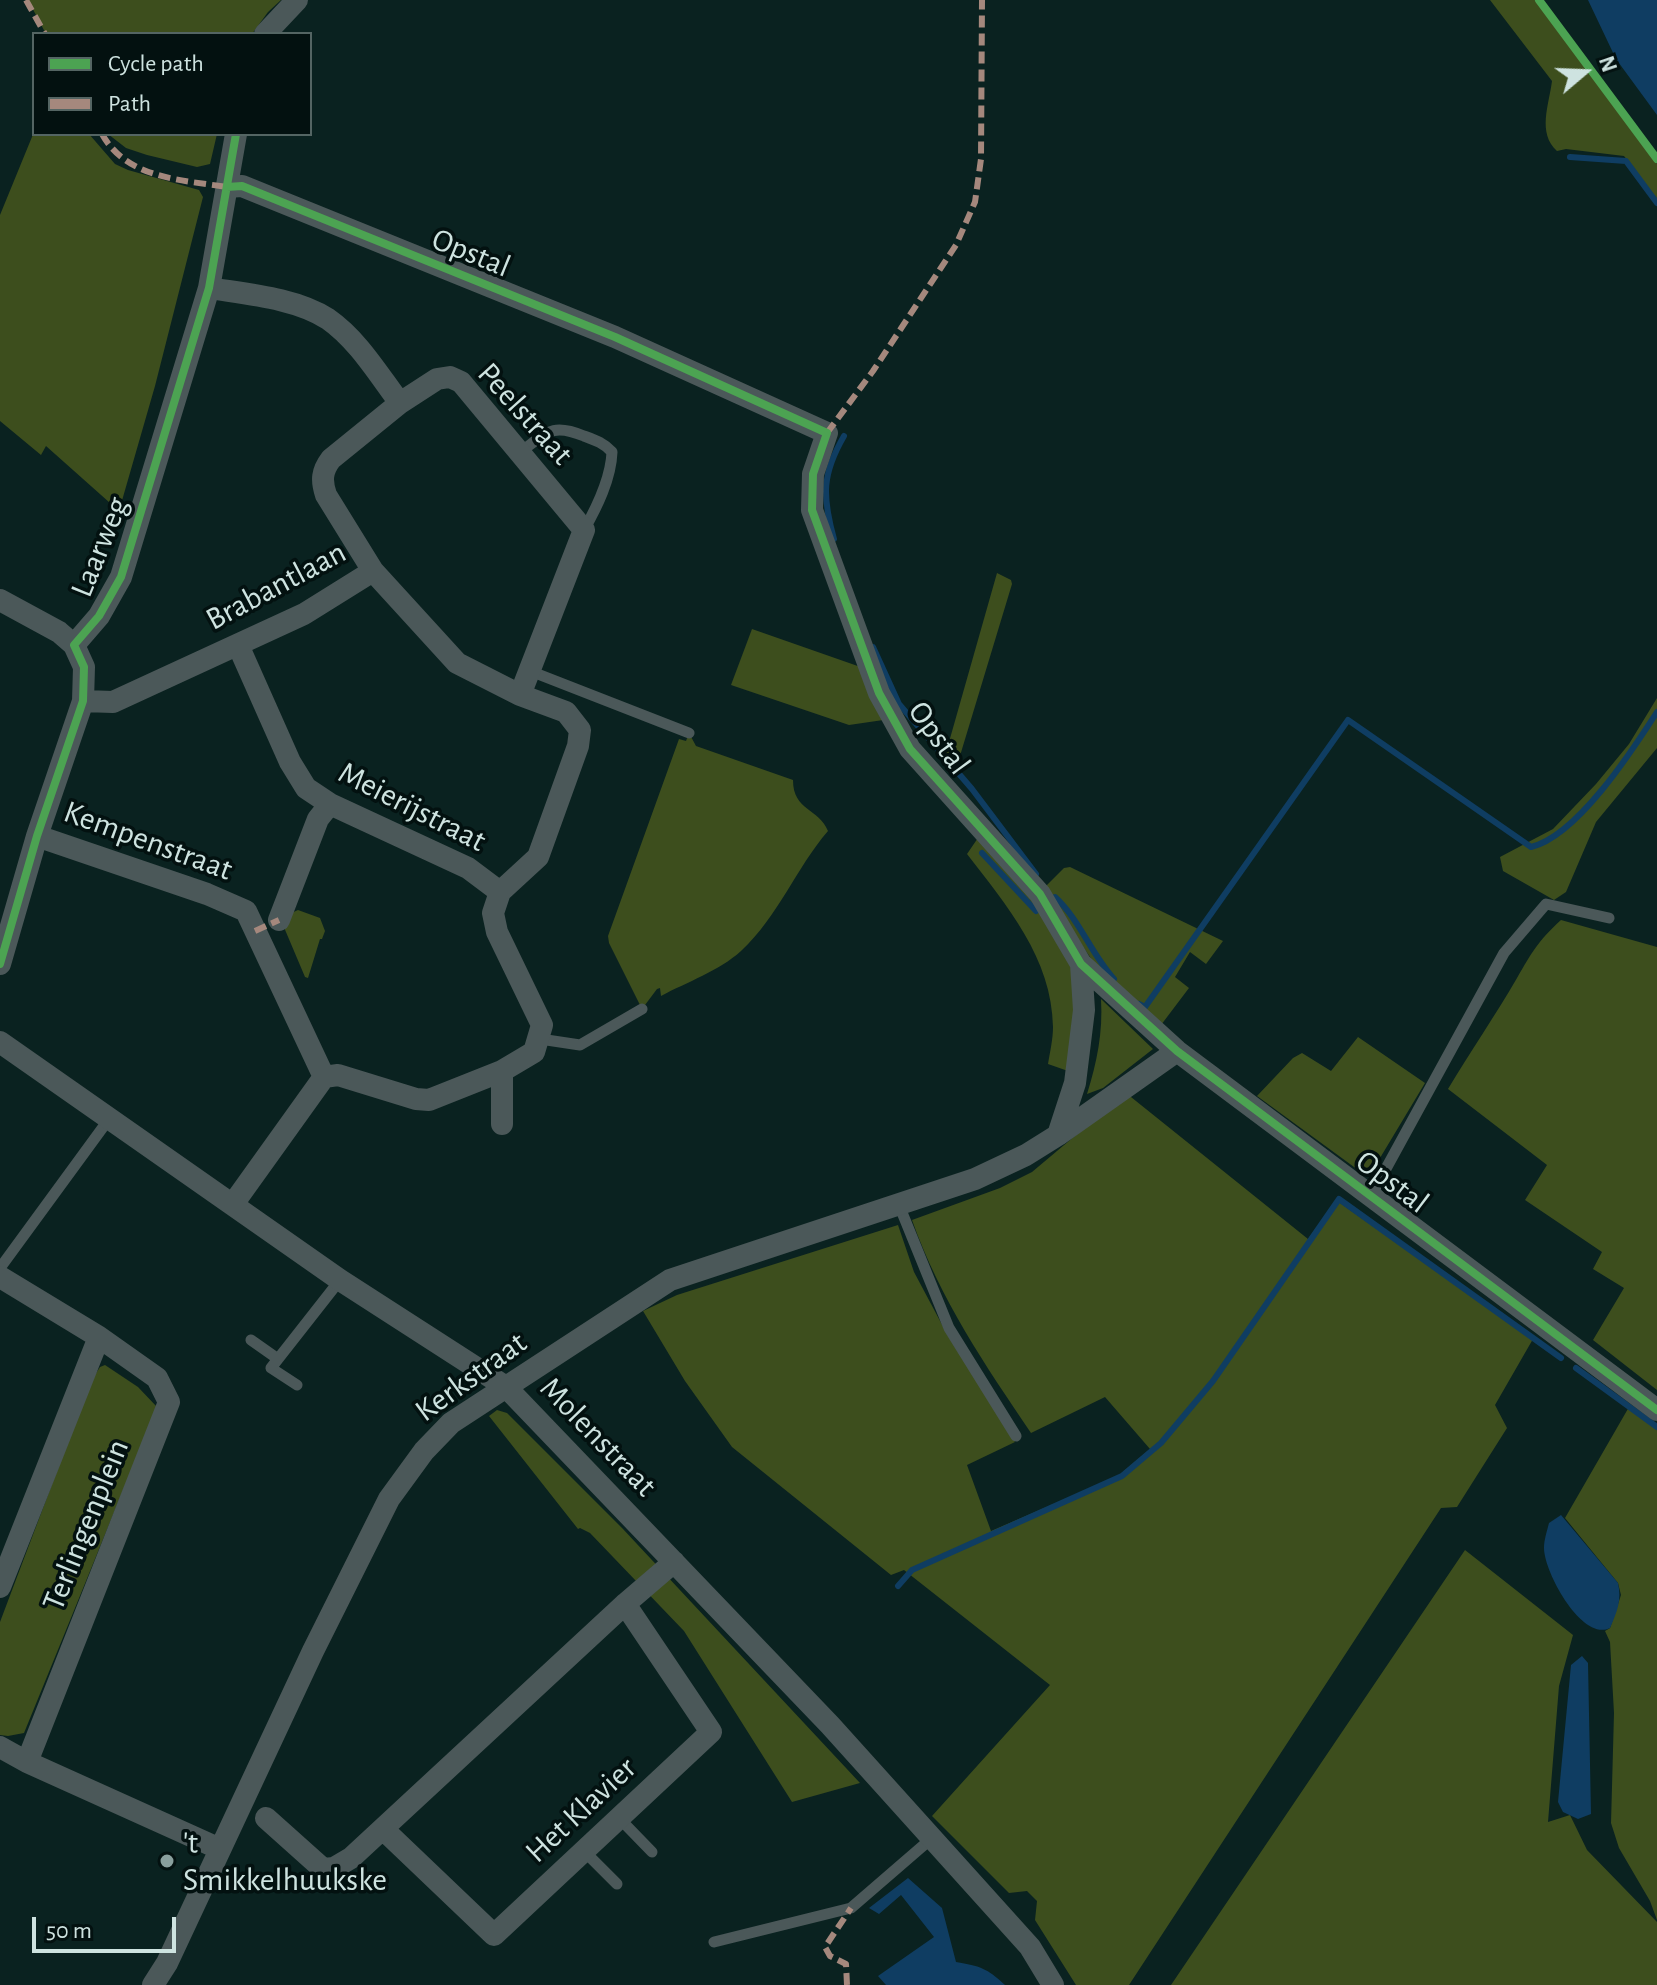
<!DOCTYPE html>
<html>
<head>
<meta charset="utf-8">
<style>
	body { margin:0 }
	#map { position:relative; width:1657px; height:1985px; overflow:hidden; background:#0a2220; font-family:"Alegreya Sans",sans-serif }
	canvas { display:block }
	.legend { position:absolute; left:32px; top:32px; width:280px; height:104px; box-sizing:border-box; background:#031110; border:2px solid #546563; margin:0; padding:10px 14px; list-style:none; font-size:24px; color:#cee3e0 }
	.legend li { display:flex; align-items:center; gap:16px; height:40px }
	.legend b { width:40px; border:2px solid #546563 }
	.north { position:absolute; left:1545px; top:32px; width:80px; height:80px; -webkit-text-stroke:6px #031110; paint-order:stroke; rotate:71deg; font-size:22px; font-weight:700; line-height:32px; text-align:center; color:#cee3e0 }
	.north::after { content:''; display:block; margin:auto; width:28px; height:36px; background:#cee3e0; clip-path:polygon(50% 0,100% 100%,50% 72%,0 100%) }
	.scale { position:absolute; left:32px; top:1917px; width:144px; height:36px; box-sizing:border-box; border:4px solid #cee3e0; border-top:0; padding-left:10px; font-size:24px; line-height:28px; white-space:nowrap; color:#cee3e0; -webkit-text-stroke:6px #031110; paint-order:stroke }
</style>
</head>
<body>
<div id="map">
<canvas width="1657" height="1985"></canvas>
<ul class="legend">
<li><b style="height:10px;background:#4ca352"></b>Cycle path</li>
<li><b style="height:10px;background:#a5887d"></b>Path</li>
</ul>
<div class="north">N</div>
<div class="scale">50 m</div>
</div>
<script>
const ctx = document.querySelector('canvas').getContext('2d');
ctx.lineJoin = 'round';
function fill(path, color) { ctx.fillStyle = color; ctx.fill(path, 'evenodd'); }
function stroke(path, color, width, dash) { ctx.strokeStyle = color; ctx.lineWidth = width; ctx.lineCap = dash ? 'butt' : 'round'; ctx.setLineDash(dash || []); ctx.stroke(path); }
function label(font, color, halo, rows, align = 'center') {
  ctx.font = font + ' "Alegreya Sans",sans-serif'; ctx.lineWidth = 7; ctx.setLineDash([]); ctx.textBaseline = 'middle'; ctx.strokeStyle = halo; ctx.fillStyle = color; for (const [text, x, y, turn = 0] of rows) {
    ctx.save(); ctx.translate(x, y); ctx.rotate((+turn || 0) * Math.PI / 180); ctx.textAlign = isNaN(turn) ? turn : align; if (halo) ctx.strokeText(text, 0, 0); ctx.fillText(text, 0, 0); ctx.restore();
  }
}
fill(new Path2D(`
	M28,0h253l-13,12 -16,22h-206z
	M1490,0h46l121,164v35l-33,-43 -58,-7 -9,2c-20,-18 -8,-46 -5,-70z
	M34,132l55,2 26,30 13,6 71,20 4,7 -48,189 -36,125 -73,-65 -5,9 -41,-34v-206z
	M108,134h109l-7,30 -13,3 -50,-12 -21,-7z
	M997,573l14,7 1,4 -56,185 -13,-17 6,-10z
	M752,629l120,42 25,47 -48,7 -118,-40z
	M1657,698v50l-61,74 -30,70 -12,8 -51,-29 -3,-14 53,-28 43,-45 33,-40z
	M689,733l7,13 97,34c0,31 26,28 35,51 -32,37 -50,86 -87,120 -22,20 -54,31 -80,45l-1,-8 -3,1 -15,20 -33,-66 -1,-7 71,-197 7,2z
	M982,832c23,28 95,125 96,158 1,26 -6,55 -10,81l-20,-7c2,-12 5,-25 5,-37 -1,-69 -46,-121 -86,-173z
	M1070,867l153,74 -17,23 -16,-12 -15,25 14,11 -28,37 -61,-53 -56,-84 20,-20z
	M298,910l22,8 5,13 -3,8h-2l-12,39 -3,-1 -22,-52 4,-10z
	M1561,920l96,27v443l-64,-50 31,-52 -31,-19 9,-17 -77,-52 22,-35 -99,-76c22,-37 47,-73 69,-111 15,-26 21,-37 44,-58z
	M1101,999l52,50 -50,39 -16,6c10,-32 16,-61 14,-95z
	M1358,1037l67,46 -48,80 -12,12 -108,-79 36,-38 9,-5 29,18z
	M1126,1093l182,146 28,-39 197,139 -38,66 12,23 -50,79 -16,1 -312,477h-53l-41,-65 2,-19 -10,-10 -18,2 -77,-77 118,-131 -146,-115 -13,5 -159,-128 -47,-66 -42,-70 34,-16 221,-70 16,47 33,62 68,108 -48,23 24,66 127,-55 32,-27 -45,-52 -74,36c-46,-68 -91,-134 -119,-213l88,-32 32,-16z
	M105,1365l33,22 19,20 -133,326 -16,3 -8,-1v-113l91,-241 9,-14z
	M1629,1407l28,21v492l-7,-19 -31,-53 -8,-25 3,-110 -4,-71 -5,-11 5,-3 11,-33 -3,-12 -53,-65z
	M497,1410l10,3 116,116 237,254 -68,19 -108,-171 -94,-98 -10,-5 -2,1 -89,-113z
	M1465,1550l108,85 -14,51 -11,136 22,-7 17,35 70,72v63h-486z`), '#3d4e1d');
fill(new Path2D(`
	M1588,0h69v115l-41,-56z
	M1561,1515l57,68c4,17 -1,29 -8,45 -28,14 -66,-56 -66,-80 0,-8 3,-17 5,-25z
	M1582,1656l6,7 3,151 -13,5 -15,-7 -5,-10 13,-137z
	M908,1878l34,30 14,54c24,4 31,6 49,23h-119l-8,-9 56,-39 -33,-42 -22,19 -10,-6z`), '#0f3d62');
stroke(new Path2D(`
	M1570,157l56,4 31,42
	M834,539c-12,-43 -12,-65 10,-103
	M873,647l26,57 73,85 64,85
	M982,853l54,58 19,-14c25,23 36,57 59,82
	M1139,1004l6,3 203,-287 183,127c46,-11 101,-96 126,-135
	M1576,1368l81,59
	M898,1586l14,-16 210,-94 39,-33 52,-62 126,-182 222,159`), '#0f3d62', 6);
stroke(new Path2D(`
	M519,453c27,-19 31,-31 65,-17 11,4 20,7 28,16 -1,27 -15,55 -28,78
	M530,671l159,62
	M540,1039l40,6 62,-36
	M1371,1196l133,-243 42,-49 63,14
	M899,1205l50,123 67,108
	M0,1268l109,-149
	M251,1340l27,19 -7,9 26,17
	M278,1359l62,-79
	M619,1818l33,34
	M584,1851l33,33
	M714,1942l137,-34 81,-70`), '#4b5859', 11);
stroke(new Path2D(`
	M265,34l32,-34
	M227,187l15,-1 373,151 212,96 -14,41 -1,36 67,183 31,56 130,145 41,70 96,87 480,359
	M209,288c37,6 87,10 119,31 30,21 50,55 72,84
	M373,571l-47,-76c-5,-15 -4,-24 5,-36l69,-56 37,-24 13,-2 11,5 123,148 -64,165
	M0,600l59,32 15,13
	M238,645l52,117 16,26 24,16 138,64 32,24
	M83,701l30,1 191,-88 69,-43 84,92 63,32 46,17 14,18 -2,16 -40,111 -38,35 -7,21 4,19 45,93 -8,27 -32,19 -73,29 -13,-1 -78,-24 -14,2 -91,127
	M37,836l170,58 39,17 78,166
	M279,920l39,-101 12,-15
	M0,964l37,-128 46,-135 1,-34 -10,-22 25,-29 22,-39 88,-289 27,-154
	M0,1042l340,238 166,107 324,338 200,222 23,38
	M502,1071v53
	M1058,1135l17,-52 9,-73 -3,-46
	M0,1277l99,60 58,41 12,24 -142,360
	M0,1587l99,-250
	M0,1747l27,15 193,87
	M266,1818l57,51 11,-1 17,-10 274,-254 49,-42
	M384,1830l110,105 217,-203 -86,-128
	M153,1985l14,-22 146,-312 76,-152 35,-48 27,-28 219,-143 305,-101 51,-24 32,-20 119,-84`), '#4b5859', 22);
stroke(new Path2D(`
	M26,0l19,34
	M102,134c25,45 80,46 125,53
	M827,433l46,-62 83,-126 19,-43 6,-43 1,-159
	M255,931l24,-11
	M847,1985l-1,-21 -16,-8 -5,-9 26,-39`), '#a5887d', 6, [12, 6]);
stroke(new Path2D(`
	M1539,0l118,159
	M227,187l15,-1 373,151 212,96 -14,41 -1,36 67,183 31,56 130,145 41,70 96,87 480,359
	M0,964l37,-128 46,-135 1,-34 -10,-22 25,-29 22,-39 88,-289 27,-154`), '#4ca352', 8);
for (const [x, y, r, color] of [
	[167,1861,8,"#899f9d"]
]) { const dot = new Path2D(); dot.arc(x, y, r, 0, 2 * Math.PI); ctx.fillStyle = color; ctx.fill(dot); stroke(dot, '#031110', 3); }
label('32px', '#cee3e0', '#031110', [
	["Opstal",471,253,22],
	["Peelstraat",525,414,48],
	["Laarweg",100,547,-68],
	["Brabantlaan",276,586,-28],
	["Opstal",939,738,54],
	["Meierijstraat",412,807,27],
	["Kempenstraat",148,841,20],
	["Opstal",1392,1182,37],
	["Kerkstraat",471,1377,-36],
	["Molenstraat",598,1437,46],
	["Terlingenplein",86,1525,-68],
	["Het Klavier",581,1810,-43]
]);
label('32px', '#cee3e0', '#031110', [
	["'t",183,1843],
	["Smikkelhuukske",183,1880]
], 'left');
</script>
</body>
</html>
